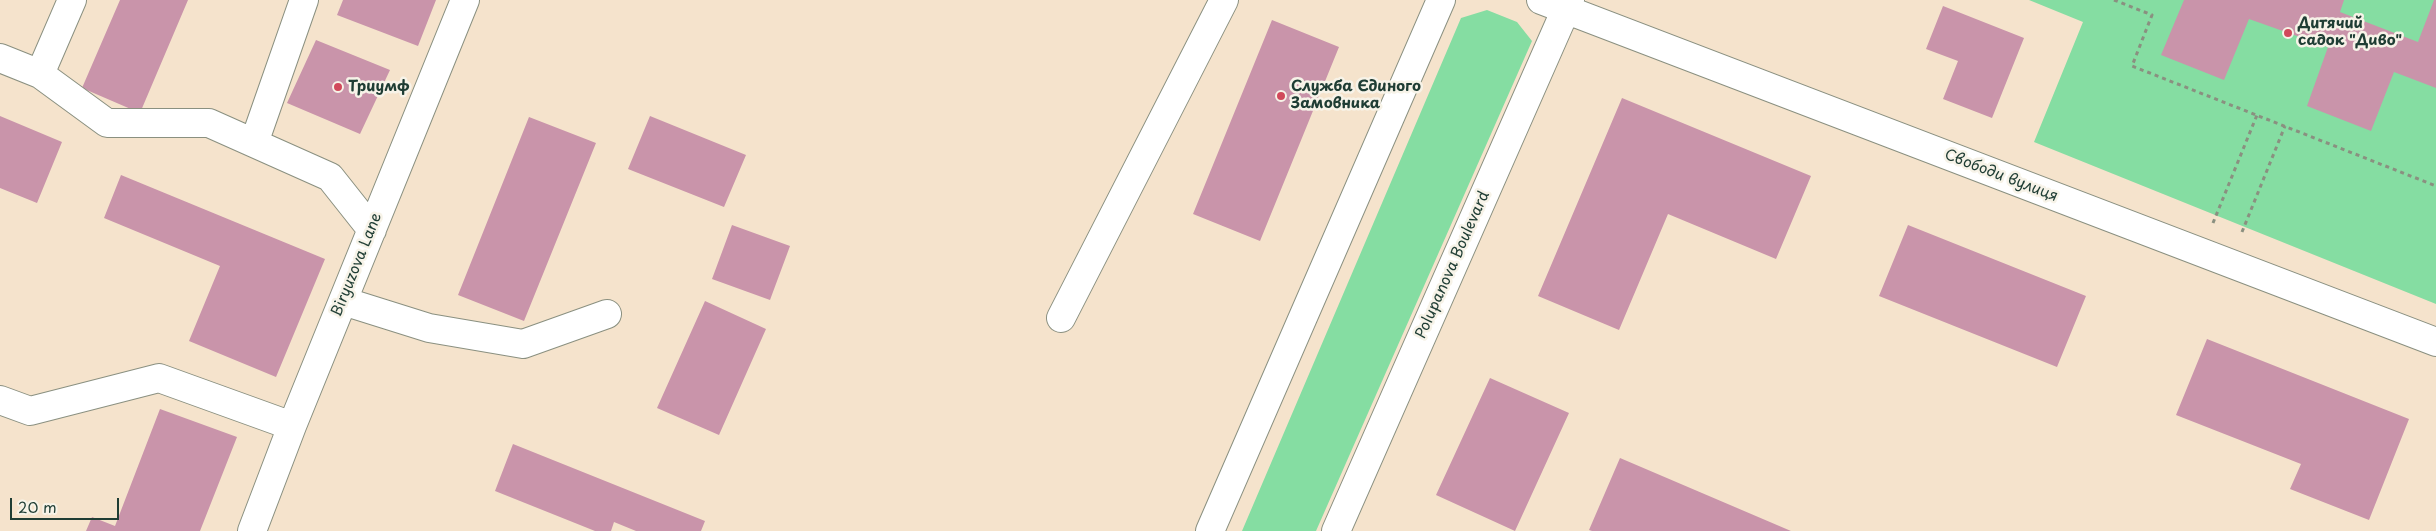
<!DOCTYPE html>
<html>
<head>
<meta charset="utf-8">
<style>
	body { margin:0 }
	#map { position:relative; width:2436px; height:531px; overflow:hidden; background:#f5e3cc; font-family:"Playpen Sans",sans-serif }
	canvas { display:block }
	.scale { position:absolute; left:10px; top:498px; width:109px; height:22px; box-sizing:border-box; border:2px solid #1f3d34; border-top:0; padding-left:6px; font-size:15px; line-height:18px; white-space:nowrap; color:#1f3d34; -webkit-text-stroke:4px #f7f3e8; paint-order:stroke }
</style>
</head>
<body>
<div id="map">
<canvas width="2436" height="531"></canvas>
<div class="scale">20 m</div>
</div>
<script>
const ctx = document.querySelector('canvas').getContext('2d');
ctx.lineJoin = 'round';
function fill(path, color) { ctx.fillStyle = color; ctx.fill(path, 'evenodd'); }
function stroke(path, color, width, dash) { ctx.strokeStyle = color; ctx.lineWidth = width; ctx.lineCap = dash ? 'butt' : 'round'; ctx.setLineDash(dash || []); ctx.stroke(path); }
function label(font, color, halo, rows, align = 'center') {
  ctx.font = font + ' "Playpen Sans",sans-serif'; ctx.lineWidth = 5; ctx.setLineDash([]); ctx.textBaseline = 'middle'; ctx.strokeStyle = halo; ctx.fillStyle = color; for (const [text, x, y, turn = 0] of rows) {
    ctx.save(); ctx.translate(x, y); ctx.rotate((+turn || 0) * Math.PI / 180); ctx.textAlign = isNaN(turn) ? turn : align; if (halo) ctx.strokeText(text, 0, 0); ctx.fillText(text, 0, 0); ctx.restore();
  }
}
fill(new Path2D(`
	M2029,0h407v304l-402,-162 49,-120z
	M1487,10l30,12 15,19 -216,490h-74l219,-513z`), '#85dda2');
fill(new Path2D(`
	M120,0h68l-48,113 -58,-25z
	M343,0h93l-18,46 -81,-31z
	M2184,0h160l-4,12 78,30 16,-42h2v88l-42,-16 -23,59 -64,-25 21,-59 -79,-28 -25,61 -63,-25z
	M1943,6l81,32 -32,80 -49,-19 15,-38 -32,-12z
	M1272,20l67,27 -79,194 -67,-27z
	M316,40l74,30 -30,64 -73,-31z
	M1622,98l189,78 -35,83 -108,-45 -49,116 -81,-34z
	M0,116l62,26 -25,61 -37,-15z
	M650,116l96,39 -22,52 -96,-38z
	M529,117l67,26 -72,178 -66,-26z
	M121,175l204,84 -49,118 -87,-36 31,-75 -116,-48z
	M732,225l58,21 -20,54 -58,-21z
	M1908,225l178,71 -29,71 -178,-71z
	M705,301l61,28 -47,106 -62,-27z
	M2207,339l202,80 -40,101 -79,-31 11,-25 -125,-49z
	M1490,378l79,35 -54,118 -79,-36z
	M160,409l77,28 -37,94h-114l6,-14 23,9z
	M513,444l192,77 -4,10h-65l-22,-9 -3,9h-16l-100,-40z
	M1620,458l171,73h-199l-3,-1z`), '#c994aa');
const minor = new Path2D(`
	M1541,0l895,342
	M0,58l40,16 67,49h102l121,54 42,53
	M40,74l32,-74
	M254,143l50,-143
	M343,301l86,27 94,16 84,-30
	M1061,318l163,-318
	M0,400l30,11 129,-33 133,48
	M252,531l40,-105 173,-426
	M1210,531l231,-531
	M1336,531l234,-531`);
stroke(minor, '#8a9080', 30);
stroke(new Path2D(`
	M2114,0l38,15 -20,51 304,120
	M2213,223l44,-108
	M2242,232l43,-106`), '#8a9080', 3, [4, 4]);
stroke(minor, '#fff', 28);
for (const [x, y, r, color] of [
	[2288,33,5,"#d1495b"],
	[338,87,5,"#d1495b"],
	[1281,96,5,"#d1495b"]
]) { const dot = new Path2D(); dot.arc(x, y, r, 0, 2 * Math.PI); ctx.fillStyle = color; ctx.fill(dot); stroke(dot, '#f7f3e8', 2); }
label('bold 15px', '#1f3d34', '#f7f3e8', [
	["Дитячий",2298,24],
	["садок \"Диво\"",2298,41],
	["Триумф",348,87],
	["Служба Єдиного",1291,87],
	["Замовника",1291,104]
], 'left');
label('15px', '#1f3d34', '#f7f3e8', [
	["Свободи вулиця",2001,176,21],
	["Biryuzova Lane",357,265,-68],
	["Polupanova Boulevard",1453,265,-66]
]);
</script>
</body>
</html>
